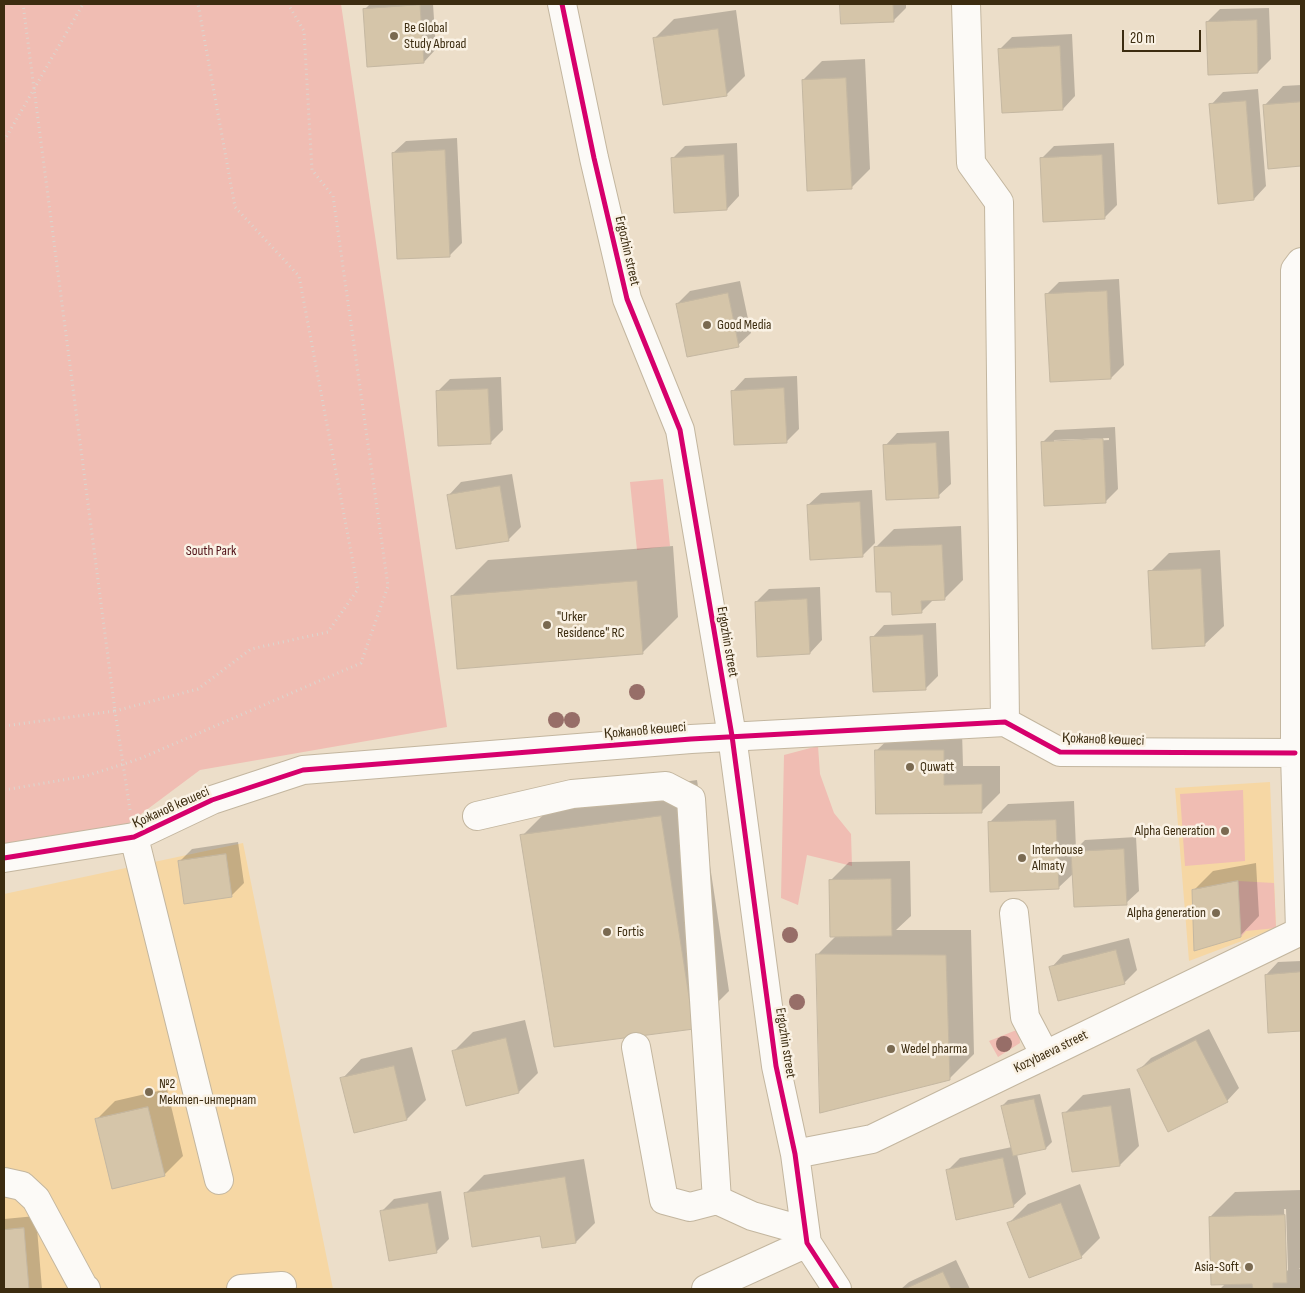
<!DOCTYPE html>
<html>
<head>
<meta charset="utf-8">
<style>
	body { margin:0 }
	#map { position:relative; width:1305px; height:1293px; overflow:hidden; background:#ecdec9; font-family:"Sofia Sans Condensed",sans-serif }
	canvas { display:block }
	.frame { position:absolute; inset:0; border:5px solid #3c2c10; pointer-events:none }
	.scale { position:absolute; left:1122px; top:30px; width:79px; height:22px; box-sizing:border-box; border:2px solid #3c2c10; border-top:0; padding-left:6px; font-size:15px; line-height:18px; white-space:nowrap; color:#3c2c10; -webkit-text-stroke:4px #faf2e5; paint-order:stroke }
</style>
</head>
<body>
<div id="map">
<canvas width="1305" height="1293"></canvas>
<div class="frame"></div>
<div class="scale">20 m</div>
</div>
<script>
const ctx = document.querySelector('canvas').getContext('2d');
ctx.lineJoin = 'round';
function fill(path, color) { ctx.fillStyle = color; ctx.fill(path, 'evenodd'); }
function stroke(path, color, width, dash) { ctx.strokeStyle = color; ctx.lineWidth = width; ctx.lineCap = dash ? 'butt' : 'round'; ctx.setLineDash(dash || []); ctx.stroke(path); }
function label(font, color, halo, rows, align = 'center') {
  ctx.font = font + ' "Sofia Sans Condensed",sans-serif'; ctx.lineWidth = 5; ctx.setLineDash([]); ctx.textBaseline = 'middle'; ctx.strokeStyle = halo; ctx.fillStyle = color; for (const [text, x, y, turn = 0] of rows) {
    ctx.save(); ctx.translate(x, y); ctx.rotate((+turn || 0) * Math.PI / 180); ctx.textAlign = isNaN(turn) ? turn : align; if (halo) ctx.strokeText(text, 0, 0); ctx.fillText(text, 0, 0); ctx.restore();
  }
}
fill(new Path2D(`
	M1270,782l6,146 -87,33 -14,-173z
	M243,843l90,446h-329v-395z`), '#f6d7a4');
fill(new Path2D(`
	M4,4h337l106,723 -247,43 -75,56 -121,18z
	M663,479l7,67 -33,4 -7,-68z
	M818,746l2,28 14,39 17,21 1,32 -45,-11 -9,50 -17,-7 3,-143z
	M1243,790l2,71 -60,5 -5,-72z
	M1238,881l36,2 2,45 -30,3 -5,6z
	M1019,1029l1,14 -22,14 -9,-16z`), '#f0bdb3');
fill(new Path2D(`
	M370,4h63l3,45 -12,13 -59,-53z
	M841,4h65v4l-12,12 -52,3z
	M1269,8l2,51 -13,13 -51,-50 13,-13z
	M736,10l9,66 -19,19 -71,-57 19,-19z
	M1072,34l3,62 -12,13 -63,-60 12,-12z
	M865,59l5,110 -19,19 -48,-108 19,-19z
	M1301,85v80l-32,3 -5,-62 19,-20z
	M1258,89l8,97 -12,13 -43,-94 12,-13z
	M457,138l5,105 -12,12 -57,-102 13,-12z
	M737,143l2,53 -12,13 -54,-51 12,-12z
	M1114,143l3,62 -13,13 -63,-59 13,-13z
	M1119,279l5,86 -13,13 -65,-83 13,-13z
	M740,281l11,52 -13,12 -61,-41 13,-13z
	M797,376l2,53 -13,13 -53,-51 12,-13z
	M501,377l2,53 -12,12 -54,-50 13,-13z
	M1115,427l3,62 -13,13 -63,-59 13,-13zM1109,438v2l-55,3v-3z
	M949,431l2,53 -13,12 -53,-50 12,-13z
	M512,474l9,53 -13,13 -59,-45 12,-13z
	M872,490l3,53 -13,13 -54,-51 13,-12z
	M961,526l2,54 -19,19h-10l-13,13 -29,-22 -17,-42 19,-19z
	M673,546l5,71 -36,36 -190,-57 36,-36z
	M1220,550l4,76 -20,19 -54,-73 19,-19z
	M820,587l2,53 -12,13 -54,-51 13,-13z
	M936,623l2,53 -12,12 -54,-50 12,-13z
	M962,731l1,35h37v27l-19,19 -105,-61 20,-19z
	M697,780l32,211 -36,36 -171,-191 36,-36z
	M1074,801l2,48 9,-9 51,-3 3,54 -13,12 -52,-30 -16,15 -69,-65 19,-19z
	M238,842l6,41 -13,13 -52,-34 13,-13z
	M910,861l1,55 -15,14h75l3,124 -25,25 -132,-124 20,-20 -7,-54 19,-19z
	M1256,863l3,53 -19,20 -46,-46 19,-19z
	M1129,938l8,32 -13,13 -73,-15 12,-13z
	M1301,961v69l-31,2 -4,-57 12,-13z
	M525,1020l13,53 -19,19 -65,-41 19,-19z
	M1209,1029l30,59 -12,13 -88,-31 12,-12z
	M412,1047l14,53 -19,19 -65,-40 19,-20z
	M1130,1088l9,58 -19,19 -56,-51 19,-19z
	M167,1089l16,67 -19,19 -68,-55 19,-19z
	M1040,1094l12,48 -6,6 -29,6 9,40 -13,12 -66,-35 13,-13 52,-11 -10,-41 6,-6z
	M584,1159l11,64 -19,19 -35,-7 -76,-41 19,-19z
	M1080,1184l20,54 -19,19 -72,-34 19,-19z
	M1301,1190v77l-2,2h2v20h-81l6,-6 -16,-66 25,-25zM1284,1209h2l2,61 -2,2z
	M441,1191l8,48 -13,13 -54,-41 12,-12z
	M36,1216l6,73h-38v-70z
	M956,1260l14,29h-69l8,-7z`), '#0003');
const building = new Path2D(`
	M840,4h53l1,18 -53,2z
	M420,5l4,58 -57,4 -4,-58z
	M1257,20l1,53 -50,2 -2,-53z
	M718,29l9,67 -64,9 -10,-67z
	M1060,46l3,64 -61,3 -4,-64z
	M846,78l6,111 -45,2 -5,-111z
	M1246,101l8,99 -36,4 -9,-100z
	M1301,102v64l-33,3 -5,-64z
	M445,150l5,107 -53,2 -5,-106z
	M724,155l3,55 -53,3 -3,-55z
	M1102,155l3,64 -62,3 -3,-64z
	M1107,291l4,88 -61,3 -5,-88z
	M728,293l11,54 -52,10 -11,-53z
	M784,388l3,55 -53,2 -3,-54z
	M488,389l3,55 -53,2 -2,-55z
	M1103,439l3,64 -62,3 -3,-64z
	M936,443l3,55 -53,2 -3,-55z
	M500,486l9,55 -53,8 -9,-54z
	M860,502l3,55 -53,3 -3,-55z
	M942,545l3,55 -24,1 1,12 -30,2 -1,-23h-15l-2,-45z
	M1201,569l4,77 -53,3 -4,-78z
	M637,581l6,73 -186,15 -6,-73z
	M807,599l3,55 -53,3 -2,-55z
	M923,635l3,55 -53,2 -3,-55z
	M875,750h69v35l38,-1v29l-106,1z
	M661,816l33,213 -140,18 -34,-212z
	M1056,820l3,69 -69,3 -2,-70z
	M1124,849l3,56 -53,2 -3,-55z
	M226,854l6,43 -48,7 -6,-43z
	M891,879l1,57 -62,1 -1,-57z
	M1238,881l3,56 -47,14 -2,-61z
	M1116,950l9,34 -67,17 -9,-34z
	M816,954l130,1 4,125 -130,33z
	M1301,972v59l-33,2 -3,-58z
	M506,1038l13,55 -53,13 -14,-55z
	M1196,1040l32,62 -60,30 -31,-62z
	M394,1066l13,54 -53,13 -14,-55z
	M1034,1099l12,50 -33,7 -12,-50z
	M1111,1106l9,60 -48,6 -10,-59z
	M148,1107l17,69 -53,13 -17,-70z
	M1003,1158l11,49 -58,13 -10,-50z
	M565,1177l11,66 -34,5 -2,-12 -68,11 -8,-54z
	M428,1203l9,50 -48,8 -9,-50z
	M1061,1203l21,55 -53,20 -22,-55z
	M1285,1215l2,68h-14v6h-20l-1,-5 -41,1 -2,-68z
	M24,1228l5,61h-25v-59z
	M943,1272l8,17h-46z`);
fill(building, '#d5c5a9');
stroke(building, '#c4b7a1', 1);
const minor = new Path2D(`
	M562,4l32,154 33,141 53,131 52,306 44,330 19,88 12,89 30,46
	M966,4l5,159 28,39 6,520
	M477,816l95,-22 94,-8 25,13 26,401 35,16 53,15
	M134,837l85,343
	M4,858l130,-21 78,-37 91,-30 388,-31 314,-17 55,30 235,1
	M1014,913l11,104 20,38
	M1300,931l-5,-178v-483l6,-8
	M636,1047l28,153 26,7 27,-7
	M795,1154l77,-15 429,-208
	M4,1182l18,4 14,13 48,89 2,1
	M241,1289l41,-3
	M706,1289l101,-46`);
stroke(minor, '#c3b69f', 30);
stroke(new Path2D(`
	M4,141l79,-137
	M4,726l111,-15 -92,-707
	M4,790l82,-14 53,-17 222,-96 27,-77 -55,-390 -21,-26 -8,-139 -16,-27
	M130,810l-15,-99 83,-22 53,-40 77,-17 30,-43 -59,-313 -64,-69 -37,-203`), '#dbd6cf', 3, [1, 4]);
stroke(minor, '#fcfaf7', 28);
stroke(new Path2D(`
	M562,4l32,154 33,141 53,131 52,306 44,330 19,88 12,89 30,46
	M4,858l130,-21 78,-37 91,-30 388,-31 314,-17 55,30 235,1`), '#d6006c', 5);
ctx.fillStyle = '#976e68';
for (const [x, y] of [
	[637,692],
	[556,720],
	[572,720],
	[790,935],
	[797,1002],
	[1004,1044]
]) { ctx.beginPath(); ctx.arc(x, y, 8, 0, 2 * Math.PI); ctx.fill(); }
for (const [x, y, r, color] of [
	[394,36,5,"#7a6a51"],
	[707,325,5,"#7a6a51"],
	[547,625,5,"#7a6a51"],
	[910,767,5,"#7a6a51"],
	[1225,831,5,"#7a6a51"],
	[1022,858,5,"#7a6a51"],
	[1216,913,5,"#7a6a51"],
	[607,932,5,"#7a6a51"],
	[891,1049,5,"#7a6a51"],
	[149,1092,5,"#7a6a51"],
	[1249,1267,5,"#7a6a51"]
]) { const dot = new Path2D(); dot.arc(x, y, r, 0, 2 * Math.PI); ctx.fillStyle = color; ctx.fill(dot); stroke(dot, '#faf2e5', 2); }
label('14px', '#3c2c10', '#faf2e5', [
	["Be Global",404,28],
	["Study Abroad",404,44],
	["Good Media",717,325],
	["\"Urker",557,617],
	["Residence\" RC",557,633],
	["Quwatt",920,767],
	["Alpha Generation",1215,831,"right"],
	["Interhouse",1032,850],
	["Almaty",1032,866],
	["Alpha generation",1206,913,"right"],
	["Fortis",617,932],
	["Wedel pharma",901,1049],
	["№2",159,1084],
	["Мектеп-интернат",159,1100],
	["Asia-Soft",1239,1267,"right"]
], 'left');
label('14px', '#3c2c10', '#faf2e5', [
	["Ergozhin street",627,251,77],
	["Ergozhin street",727,642,80],
	["Қожанов көшесі",645,731,-5],
	["Қожанов көшесі",1103,740,2],
	["Қожанов көшесі",171,808,-24],
	["Ergozhin street",785,1043,81],
	["Kozybaeva street",1051,1052,-26]
]);
label('14px', '#521319', '#faf2e5', [
	["South Park",211,551]
]);
</script>
</body>
</html>
